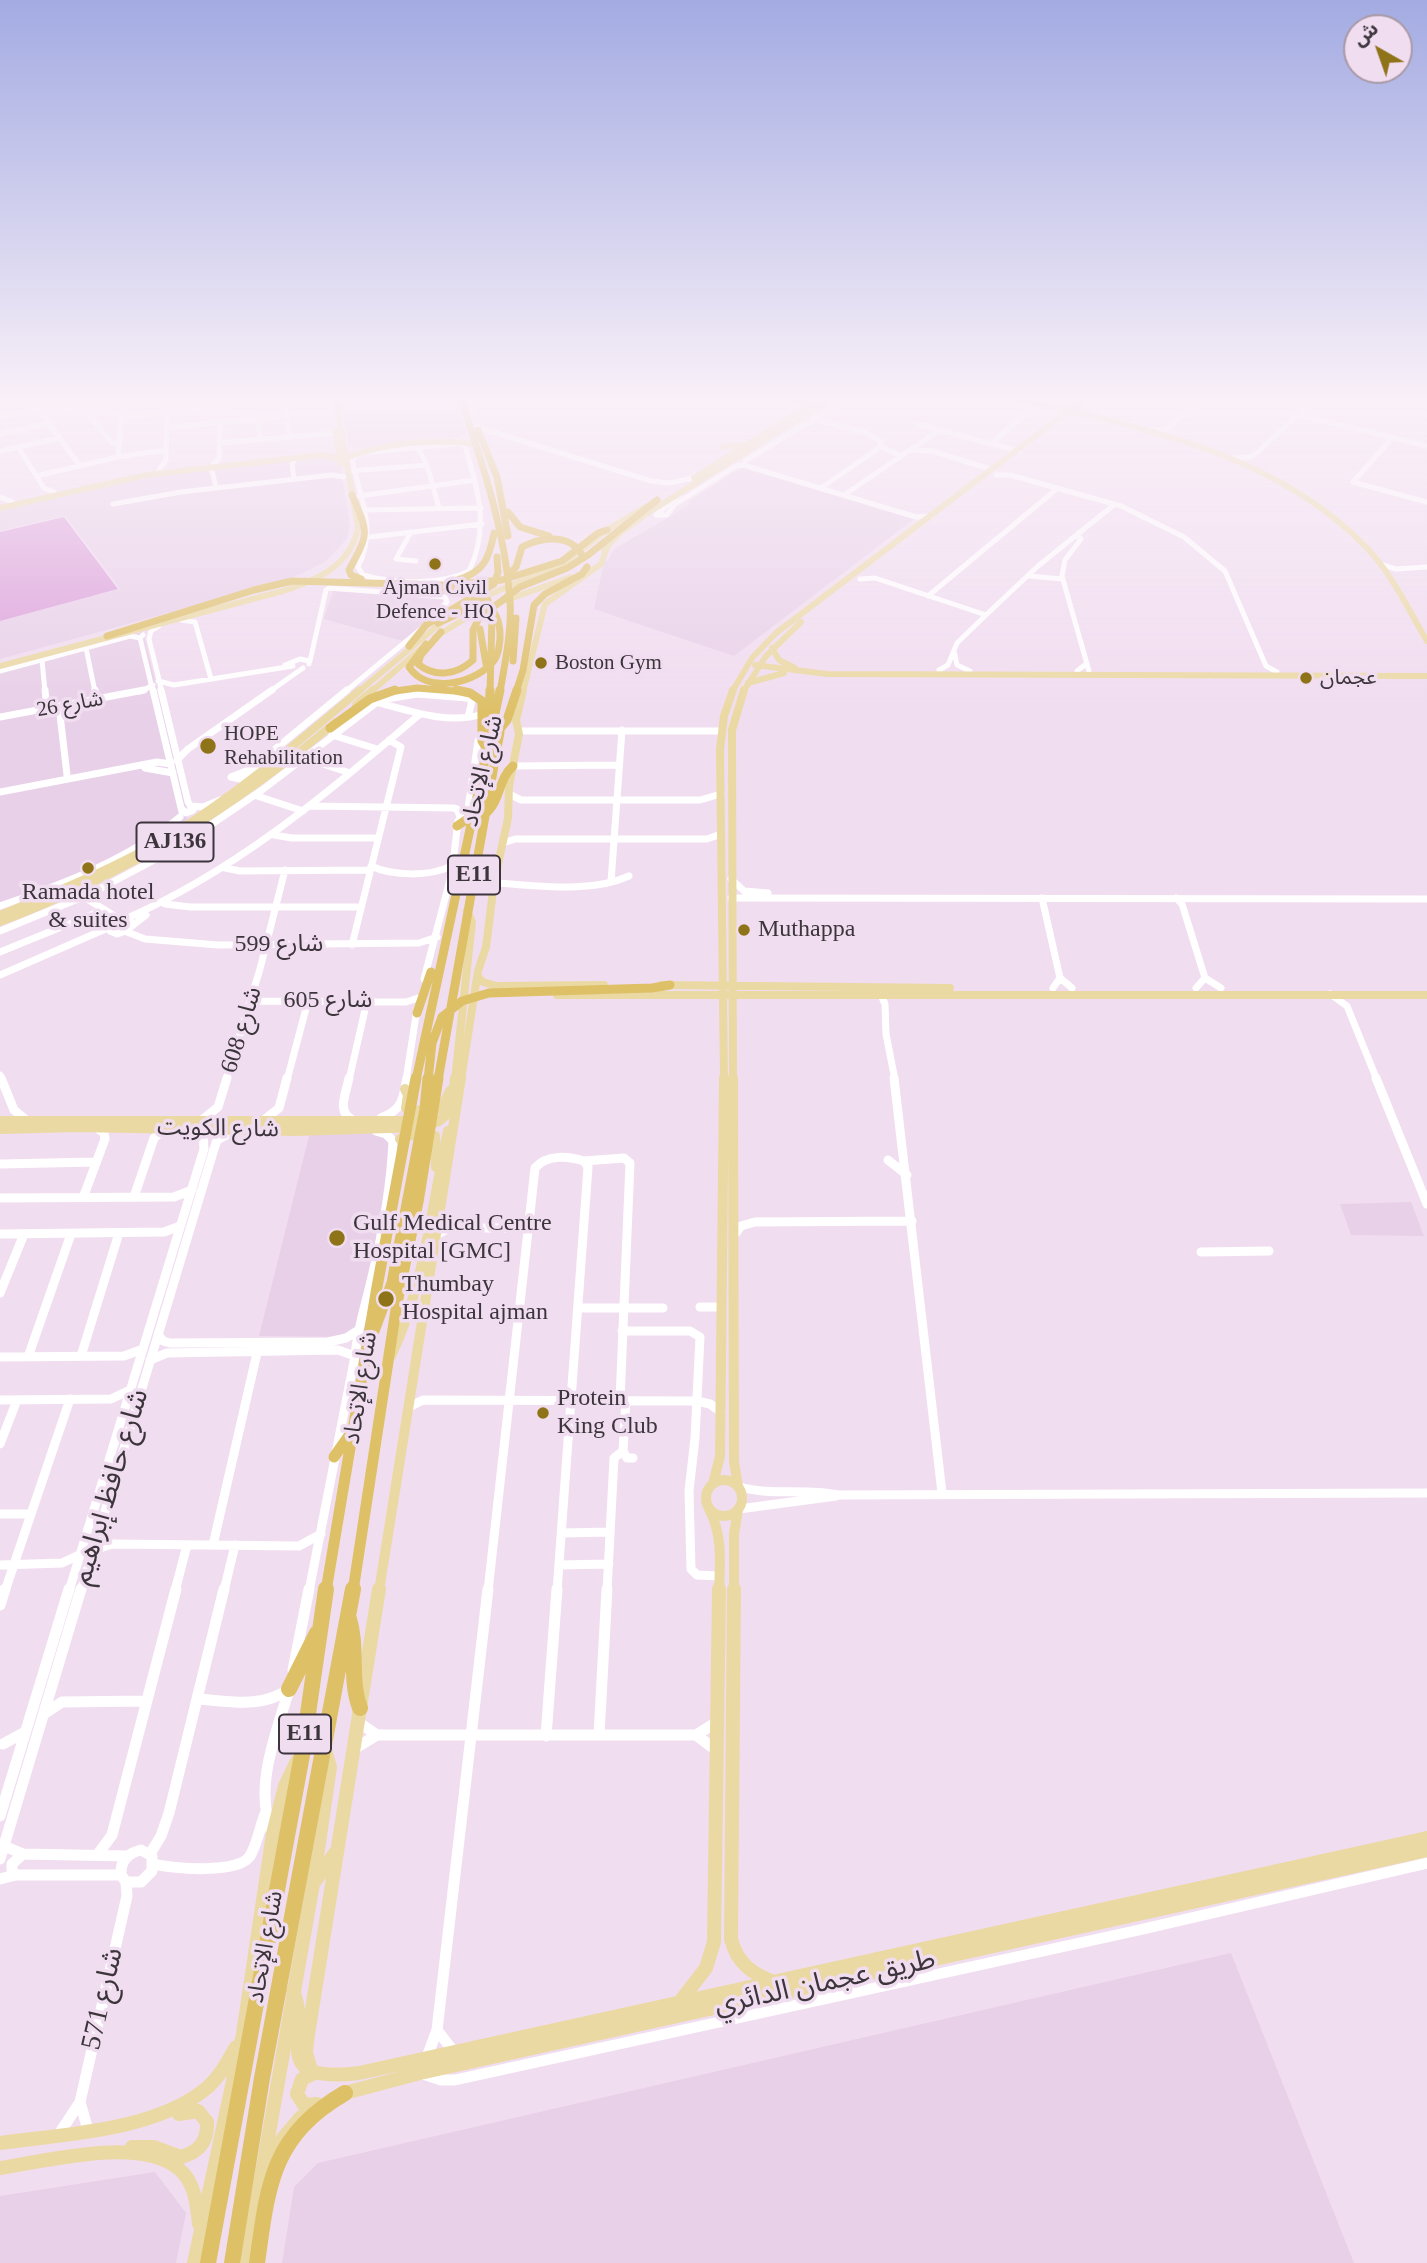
<!DOCTYPE html>
<html>
<head>
<meta charset="utf-8">
<style>
	body { margin:0 }
	#map { position:relative; width:1427px; height:2263px; overflow:hidden; background:#f1ddf0; font-family:"Times New Roman","Noto Sans Arabic",serif }
	canvas { display:block }
	.north { position:absolute; left:1343px; top:14px; width:70px; height:70px; box-sizing:border-box; background:#f1ddf0; border:2px solid #a99aa8; border-radius:50%; rotate:320deg; font-size:19px; font-weight:700; line-height:28px; text-align:center; color:#3c353c }
	.north::after { content:''; display:block; margin:auto; width:24px; height:32px; background:#8f7318; clip-path:polygon(50% 0,100% 100%,50% 72%,0 100%) }
</style>
</head>
<body>
<div id="map">
<canvas width="1427" height="2263"></canvas>
<div class="north">ش</div>
</div>
<script>
const ctx = document.querySelector('canvas').getContext('2d');
ctx.lineJoin = 'round';
function fill(path, color) { ctx.fillStyle = color; ctx.fill(path, 'evenodd'); }
function stroke(path, color, width, dash) { ctx.strokeStyle = color; ctx.lineWidth = width; ctx.lineCap = dash ? 'butt' : 'round'; ctx.setLineDash(dash || []); ctx.stroke(path); }
function label(font, color, halo, rows, align = 'center') {
  ctx.font = font + ' "Times New Roman","Noto Sans Arabic",serif'; ctx.lineWidth = 7; ctx.setLineDash([]); ctx.textBaseline = 'middle'; ctx.strokeStyle = halo; ctx.fillStyle = color; for (const [text, x, y, turn = 0] of rows) {
    ctx.save(); ctx.translate(x, y); ctx.rotate((+turn || 0) * Math.PI / 180); ctx.textAlign = isNaN(turn) ? turn : align; if (halo) ctx.strokeText(text, 0, 0); ctx.fillText(text, 0, 0); ctx.restore();
  }
}
fill(new Path2D(`
	M184,396h121l-117,12 -3,-1z
	M338,396h116l13,37 -7,4 -104,11 -7,-3z
	M327,456l11,4 2,4 10,61 -3,14 -21,22 -25,13 -30,11 -271,74v-38l120,-32 -55,-73 -65,15v-20l137,-33z
	M742,467l172,52 -180,137 -140,-47 10,-47 4,-2 6,-11 77,-45 -3,-2z
	M333,591l81,4 31,4 -20,23 -22,19 -79,-22z
	M143,632l44,177v11l-59,33 -128,55v-239z
	M310,1132l73,1 18,7 -32,194 -9,3 -101,-1z
	M1411,1202l13,34 -73,-1 -11,-31z
	M1231,1953l123,310h-1072l12,-76 24,-24z
	M155,2172l31,41 -10,50h-176v-67z`), '#e8d0e8');
fill(new Path2D(`
	M64,517l54,72 -118,32v-89z`), '#db9eda');
stroke(new Path2D(`
	M30,397l50,69
	M0,400l45,-4
	M283,400l7,37
	M84,408l28,35 6,1
	M41,412l81,-8
	M166,412l162,-16
	M473,412l5,-12 7,-4
	M1299,415l128,31
	M0,417l38,-8
	M121,417l45,-5
	M814,418l37,-22
	M258,419l2,21
	M813,419l54,14 14,9 -2,6 -58,40
	M916,424l103,27
	M477,427l174,54 19,2 23,-5
	M166,428l120,-12
	M1151,430l16,-1 37,-33
	M0,434l49,-11
	M1392,438l-39,44 74,20
	M219,443l117,-10
	M992,443l42,-37
	M455,444l-93,9 -10,5c7,40 26,69 6,109l5,8c29,9 79,10 106,-4 21,-42 9,-82 -4,-125l-9,-5
	M880,446l21,10
	M18,447l26,41 10,4
	M418,448l9,17 12,43
	M910,450l30,-20
	M0,451l60,-13
	M118,457l5,-61
	M1234,458l16,-1 9,-6 58,-55
	M213,464l6,-5 1,-36
	M744,465l1,-4 57,-35 15,-6
	M207,467l5,3 4,18
	M159,470l7,-10 1,-64
	M350,471l77,-6
	M996,475h14l111,31 63,31 41,34 41,95 11,6
	M36,476l82,-19 48,-7
	M294,479l-2,-15 4,-6
	M680,494l-24,21h11l7,-10 62,-39 7,-1 173,52 16,-1
	M844,495l66,-45 22,1 61,19
	M359,496l116,-16
	M0,497l12,5
	M113,504l68,-12 151,-17 12,2
	M363,510l118,-2
	M411,532l-15,27 20,2
	M1077,535l4,4 -16,21 -3,16 27,95
	M370,537l112,-13
	M1383,565l13,4 31,-2
	M1029,576l33,3
	M860,579l15,-1 111,37
	M928,596l130,-108
	M181,620l14,2 16,57
	M159,626l-8,5 -2,8 13,53
	M140,638l13,54
	M86,648l9,44
	M954,651l3,14 13,6
	M42,660l3,32
	M310,661l16,-71 3,-2 116,9 2,5 -17,18
	M285,665l15,-6 9,2v3
	M939,670l9,-5 9,-22 29,-28 52,-49 77,-62
	M0,671l130,-35 10,2 3,-3
	M1077,671l9,-7
	M158,681l16,4 119,-19
	M140,692l13,-7
	M269,692l34,-24
	M345,692l76,-63`), '#fff', 5);
stroke(new Path2D(`
	M45,690l2,19
	M95,690l2,10
	M153,690l29,122
	M161,690l27,112 5,8 -7,3 -4,-4
	M376,702c34,9 72,23 107,12
	M59,706l8,69
	M0,717l144,-27
	M519,731h202
	M332,735l45,14
	M305,758l45,15
	M177,760l11,-11 84,-59
	M265,766l-25,13 -9,-2 20,-8 96,-79
	M513,766l106,-1
	M145,768l28,5
	M0,792l157,-30 14,2
	M509,794l12,6h179l21,-6
	M254,795l49,16
	M191,806l12,1 17,-7
	M310,806l143,2 4,1 3,8
	M274,835l18,3h86
	M503,843l12,-4h192l14,-5
	M371,866c21,10 59,11 80,0
	M225,868l15,3 130,-1
	M731,879l13,12 24,2
	M611,882l11,-152
	M494,883c42,2 96,11 135,-7
	M84,897l37,23
	M731,898l696,1
	M1042,898l18,80 12,10
	M1176,898l6,6 23,74 16,10
	M165,904l25,3h171
	M0,906c63,-22 128,-46 180,-89
	M123,920c115,-50 203,-126 297,-206
	M123,920l8,2 -2,8 -12,4 -7,-3 3,-8z
	M132,926l14,-11
	M0,931l90,-37 85,-45 87,-59 118,-90 37,-6 50,4 5,3 -4,16
	M127,932l18,7 73,6 201,-2 18,-6
	M352,945l49,-198 -12,-7
	M0,952l103,-42
	M0,975l110,-48
	M424,979l28,-107 6,-51 10,-13 10,-67 4,-8
	M1053,988l7,-10
	M1196,988l9,-10
	M1330,994l17,12 30,74
	M881,995l4,9 1,30 9,46
	M250,1001l156,1 12,-4
	M0,1075l2,5
	M226,1080l34,-111 25,-99
	M287,1080l21,-79
	M349,1080l18,-79
	M406,1080l11,-71`), '#fff', 7);
stroke(new Path2D(`
	M1,1078l13,32 12,10
	M349,1078c-3,16 -13,34 4,42
	M894,1078l48,415
	M1376,1078l51,126
	M381,1118c21,-8 22,-18 26,-40
	M202,1120l16,-13 9,-29
	M264,1120l15,-12 8,-30
	M888,1160l19,15
	M584,1161l40,-3 6,5 -10,237
	M0,1164l96,-2
	M134,1197l20,-59 11,-9
	M0,1198l174,-1 18,-7
	M83,1198l22,-59 -1,-6 -7,-5
	M736,1233l5,-7 14,-4 157,-1
	M0,1234l164,-2 16,-6
	M436,1235l13,-7h78
	M1201,1252l68,-1
	M0,1293l24,-59
	M700,1307h22
	M579,1308h84
	M622,1331h68l10,6 -5,101 -6,53 2,78 6,6 22,1
	M158,1334l5,7 7,2 158,-1 18,-4 11,-7
	M81,1356l38,-123
	M0,1357l124,-1 19,-7
	M28,1357l43,-123
	M150,1360l17,-7 171,-3 17,6
	M0,1400l111,-1 19,-9
	M626,1400l-3,51 4,7h6
	M409,1407l14,-7 274,1 13,3 11,8
	M0,1444l17,-44
	M740,1487c32,9 65,1 98,8l589,-2
	M739,1509l97,-13
	M0,1514h30
	M562,1533l48,-1
	M213,1545l44,-192
	M91,1551l21,-7 187,2 22,-12
	M0,1565l62,-2 17,-8
	M559,1565l50,-1
	M5,1591l65,-192
	M69,1591l135,-442 -1,-14 -7,-7
	M81,1591l133,-442 3,-9 17,-9
	M175,1591l12,-46
	M224,1591l11,-46
	M309,1591l46,-235c2,-26 10,-49 16,-75 11,-45 20,-93 22,-140l-7,-7 -10,-3
	M488,1591l47,-423c12,-14 33,-12 49,-7l4,6 -31,424
	M607,1591l7,-133 9,-7`), '#fff', 9);
stroke(new Path2D(`
	M0,1605l5,-16
	M293,1670l16,-81
	M198,1699c31,2 64,10 91,-10
	M44,1714l18,-12 85,-1
	M358,1722l19,13h319l21,-13
	M599,1735l8,-146
	M696,1735l20,15
	M546,1736l11,-147
	M3,1744l22,-12
	M354,1749l23,-14
	M0,1816l69,-227
	M272,1833c-19,-48 5,-100 18,-147
	M4,1846l19,8 104,2
	M141,1850l11,6v15l-11,11h-15l-5,-7c-1,-14 7,-22 20,-25z
	M98,1854l14,-19 64,-246
	M150,1854l11,-18 8,-23 55,-224
	M0,1859l81,-270
	M154,1864c19,5 85,10 96,-8 7,-11 10,-29 15,-42
	M16,1875l-4,-4v-7l11,-10
	M0,1879l16,-4h105
	M437,2030l17,22
	M427,2057l10,-27 51,-441
	M423,2074l18,6h14l684,-150 288,-67
	M80,2102l8,28
	M59,2134l21,-32 47,-206 -1,-14`), '#fff', 11);
stroke(new Path2D(`
	M1007,396c126,31 265,53 359,151 26,27 42,62 61,94
	M796,402l14,-4
	M335,431l6,33
	M723,447l18,-2
	M346,458c37,-15 90,-20 130,-14
	M694,478l130,-82
	M0,508l146,-33 176,-20 18,4
	M604,550l16,-17 26,-19 190,-118
	M435,637l44,-27 92,-33
	M772,648l7,12 16,8
	M755,665l72,9 600,2
	M0,666l283,-75c34,-11 68,-25 75,-64l-23,-131
	M748,683l36,-10
	M358,692l90,-75 36,-20 83,-36 40,-31 38,-23
	M371,692l53,-46
	M523,692l22,-88 56,-40 7,-19
	M732,692l20,-34 24,-25 312,-237
	M743,692l23,-36 35,-34`), '#ebd9a4', 6);
stroke(new Path2D(`
	M356,705l17,-15
	M0,915c59,-25 119,-48 174,-82 66,-41 126,-93 186,-143
	M0,922c128,-48 232,-113 336,-200
	M478,977l5,5 13,4 108,-1
	M661,985l289,3
	M557,995h870
	M455,1080l17,-158 -5,-11
	M461,1080l17,-109 8,-24 8,-64 14,-65 1,-32 10,-52 -3,-14 7,-30
	M724,1080l-4,-330 4,-34 9,-26
	M733,1080l-1,-350 12,-40`), '#ebd9a4', 8);
stroke(new Path2D(`
	M733,1078l1,384 4,24
	M405,1089l3,6 -2,13 6,3 29,-2 9,-18
	M452,1105l3,-27
	M0,1121h430
	M0,1129l76,-2 219,4 126,-4 18,-6 13,-11
	M400,1139l6,-4 29,1 1,31
	M391,1356c34,-71 40,-149 57,-225
	M706 1498a18 18 0 1 1 36 0a18 18 0 1 1-36 0Z
	M713,1484l7,-28 4,-378
	M709,1509c14,26 11,54 10,82
	M379,1591l82,-513
	M734,1591v-57l4,-24`), '#ebd9a4', 10);
stroke(new Path2D(`
	M734,1589l-3,350c6,24 21,35 43,43
	M313,1884l22,-31
	M293,1991c20,45 -28,93 66,82l1068,-235
	M679,2003l27,-35 8,-26 5,-353
	M311,2070l-5,-17 1,-12 72,-452
	M315,2073l-13,6 -5,15 7,11 13,-1
	M341,2094l79,-21 1007,-223
	M0,2143c64,-9 157,-12 208,-56 12,-11 20,-26 28,-40
	M132,2147h22l27,10c18,-5 27,-16 26,-35l-9,-11 -19,3
	M0,2168c47,-7 140,-32 179,1 16,13 18,36 20,55
	M261,2178l22,-40 18,-21
	M194,2263l49,-229 30,-200 12,-48 12,-25
	M246,2263l67,-379 17,-117 -5,-17`), '#ebd9a4', 14);
stroke(new Path2D(`
	M460,396c22,67 45,133 50,204 2,31 -5,62 -10,92
	M478,430l19,47 11,59
	M352,495c17,39 17,38 -3,75l2,5 10,4
	M508,512l12,15 29,9
	M512,571l4,-4 6,-20c19,-10 48,-14 60,8
	M457,580c27,-8 32,-21 37,-47
	M488,606l4,11 -2,75
	M438,623l50,-23
	M480,629l6,35
	M441,632l-20,23 -3,9c17,14 39,11 55,-4v-30l6,-12 41,-31 47,-19 21,-13 69,-55
	M107,636l147,-46 38,-9 152,4 58,-5 60,-19 36,-28 9,-3
	M426,644l-17,23c17,26 62,18 82,-3 7,-6 8,-16 9,-25 2,-38 -27,-45 -58,-49
	M409,646l17,-21 68,-41 4,-12 -1,-15
	M513,661l3,-43
	M388,692l29,-4 50,4
	M516,692l7,-22 11,-65 11,-11 37,-20 5,-7`), '#dec067', 7);
stroke(new Path2D(`
	M456,690l14,3 12,8v40l6,10
	M489,718l1,-28
	M330,728l40,-29 25,-9
	M500,729l7,-9 10,-30
	M485,814c16,-13 13,-35 28,-48
	M457,826l15,-10
	M417,1013l14,-41
	M416,1080l84,-390
	M428,1080l4,-37 10,-26 20,-16 27,-8 163,-5 18,-3
	M438,1080l62,-348`), '#dec067', 9);
stroke(new Path2D(`
	M374,1331l18,-48 33,-174 3,-31
	M334,1457l19,-27
	M326,1591l51,-304 39,-209
	M353,1591l44,-288 21,-101 20,-124`), '#dec067', 11);
stroke(new Path2D(`
	M349,1619c9,29 0,60 11,89
	M289,1689l28,-56
	M208,2263l94,-508 24,-166
	M232,2263l30,-185 91,-489
	M257,2263c11,-78 14,-127 88,-170`), '#dec067', 16);
const sky = ctx.createLinearGradient(0, 0, 0, 713);
sky.addColorStop(0, '#a3abe2');
sky.addColorStop(0.56, '#f9f0f8');
sky.addColorStop(1, '#f9f0f800');
ctx.fillStyle = sky;
ctx.fillRect(0, 0, 1427, 713);
for (const [x, y, r, color] of [
	[435,564,7,"#8f7318"],
	[541,663,7,"#8f7318"],
	[1306,678,7,"#8f7318"],
	[208,746,9,"#8f7318"],
	[88,868,7,"#8f7318"],
	[744,930,7,"#8f7318"],
	[337,1238,9,"#8f7318"],
	[386,1299,9,"#8f7318"],
	[543,1413,7,"#8f7318"]
]) { const dot = new Path2D(); dot.arc(x, y, r, 0, 2 * Math.PI); ctx.fillStyle = color; ctx.fill(dot); stroke(dot, '#f1ddf0', 2.5); }
label('21px', '#3c353c', '#f1ddf0', [
	["Ajman Civil",435,588,"center"],
	["Defence - HQ",435,612,"center"],
	["Boston Gym",555,663],
	["عجمان",1320,678],
	["HOPE",224,734],
	["Rehabilitation",224,758]
], 'left');
label('21px', '#3c353c', '#f1ddf0', [
	["شارع 26",70,705,-10]
]);
for (const [x, y, w] of [
	[175,842,77],
	[474,875,52],
	[305,1734,52]
]) { const box = new Path2D(); box.roundRect(x - w / 2, y - 19.5, w, 39, 5); ctx.fillStyle = '#f1ddf0'; ctx.fill(box); stroke(box, '#3c353c', 2); }
label('bold 23px', '#3c353c', null, [
	["AJ136",175,842],
	["E11",474,875],
	["E11",305,1734]
]);
label('24px', '#3c353c', '#f1ddf0', [
	["شارع الإتحاد",483,771,-77],
	["شارع 599",279,945],
	["شارع 605",328,1001],
	["شارع 608",242,1030,-73],
	["شارع الكويت",218,1129,1],
	["شارع الإتحاد",361,1388,-81],
	["شارع الإتحاد",266,1947,-80]
]);
label('24px', '#3c353c', '#f1ddf0', [
	["Ramada hotel",88,893,"center"],
	["& suites",88,921,"center"],
	["Muthappa",758,930],
	["Gulf Medical Centre",353,1224],
	["Hospital [GMC]",353,1252],
	["Thumbay",402,1285],
	["Hospital ajman",402,1313],
	["Protein",557,1399],
	["King Club",557,1427]
], 'left');
label('28px', '#3c353c', '#f1ddf0', [
	["شارع حافظ إبراهيم",111,1487,-73],
	["طريق عجمان الدائري",825,1983,-12],
	["شارع 571",103,1999,-77]
]);
</script>
</body>
</html>
